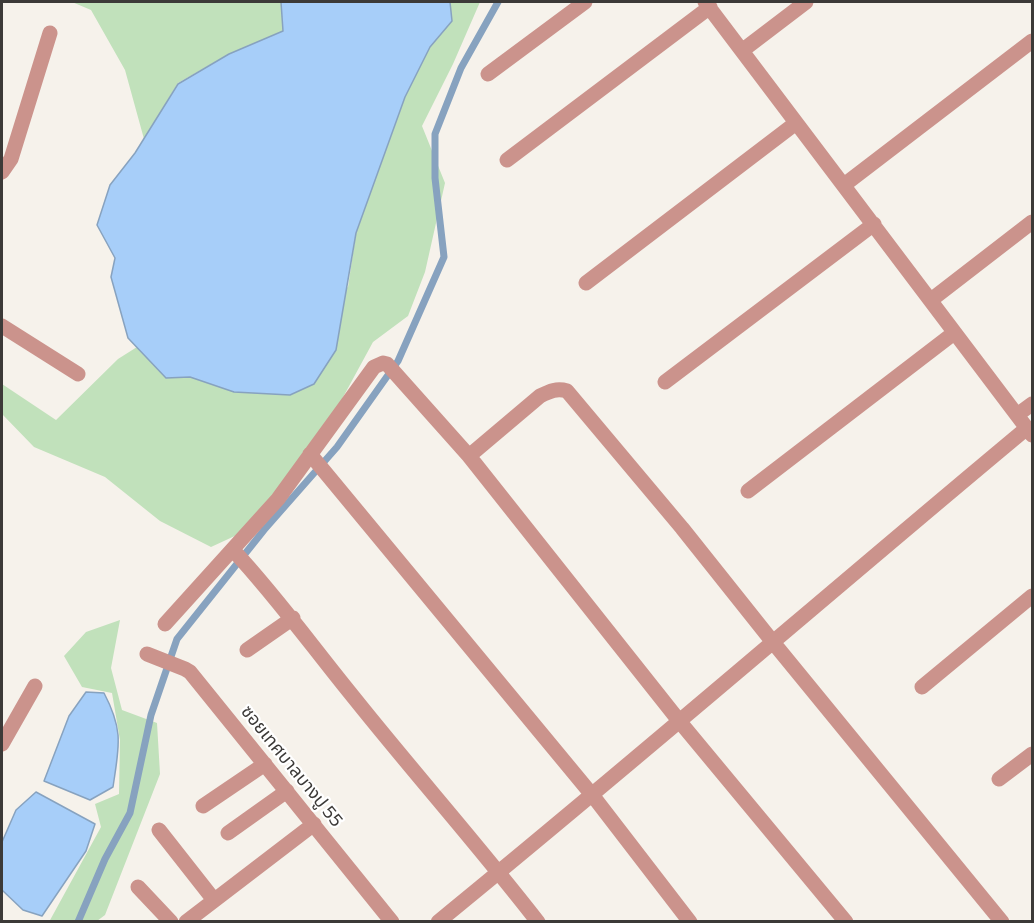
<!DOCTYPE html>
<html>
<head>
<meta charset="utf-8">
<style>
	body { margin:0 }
	#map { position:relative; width:1034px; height:923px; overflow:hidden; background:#f6f2eb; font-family:Commissioner,sans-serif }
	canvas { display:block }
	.frame { position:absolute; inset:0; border:3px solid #3c3a38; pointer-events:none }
</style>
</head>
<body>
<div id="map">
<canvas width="1034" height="923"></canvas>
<div class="frame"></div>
</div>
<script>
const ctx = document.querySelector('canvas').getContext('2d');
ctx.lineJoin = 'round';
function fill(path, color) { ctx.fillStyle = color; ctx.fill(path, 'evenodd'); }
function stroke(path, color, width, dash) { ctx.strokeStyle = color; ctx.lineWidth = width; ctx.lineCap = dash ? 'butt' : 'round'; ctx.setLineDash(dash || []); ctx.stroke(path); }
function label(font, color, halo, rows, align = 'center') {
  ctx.font = font + ' Commissioner,"Noto Sans Thai",sans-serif'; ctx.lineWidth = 4.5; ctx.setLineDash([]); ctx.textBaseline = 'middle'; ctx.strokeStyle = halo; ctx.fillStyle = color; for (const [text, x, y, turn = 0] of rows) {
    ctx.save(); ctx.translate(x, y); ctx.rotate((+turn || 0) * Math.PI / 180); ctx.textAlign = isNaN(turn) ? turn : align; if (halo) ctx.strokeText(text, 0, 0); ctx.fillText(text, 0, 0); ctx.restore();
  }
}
fill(new Path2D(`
	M72,2h209l2,29 -54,23 -51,29 -34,56 -19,-69 -34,-60z
	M450,2h30l-27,62 -31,62 23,57 -20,89 -17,44 -35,26 -56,103 -65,83 -41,19 -51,-26 -55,-44 -71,-30 -32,-33v-30l54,36 62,-61 19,-12 29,31 24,-1 158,-90 8,-54 49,-136 25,-50 22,-26z
	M120,620l-9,48 11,42 35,13 3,51 -55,141 -8,6 -48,1 52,-95 -6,-23 24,-10 1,-54 -8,-47 -30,-6 -18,-31 22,-24z`), '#c1e1bb');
const water = new Path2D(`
	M281,2h169l2,19 -22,26 -25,50 -49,136 -20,117 -22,34 -24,11 -56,-3 -44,-15 -24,1 -38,-40 -17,-61 4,-19 -18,-33 13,-40 25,-32 43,-69 51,-30 54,-23z
	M86,692l18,1c20,38 15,53 9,94l-23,13 -46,-19 25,-65z
	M36,792l59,32 -9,27 -44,65 -19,-6 -21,-20v-48l14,-32z`);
fill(water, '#a7cef9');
stroke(water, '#87a2bf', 1.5);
stroke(new Path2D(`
	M78,922l27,-63 25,-46 21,-98 26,-76 87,-109 73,-83 61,-86 46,-104 -9,-79v-44l26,-66 37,-66`), '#87a2bf', 7);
stroke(new Path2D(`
	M705,2l327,433
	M743,50l63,-48
	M488,74l97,-72
	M507,160l203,-153
	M2,172l9,-13 39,-126
	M844,185l188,-144
	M586,283l210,-160
	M931,300l101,-78
	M2,326l76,48
	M665,382l209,-158
	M1017,415l15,-11
	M310,454l283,342 97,126
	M469,456l71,-60c10,-5 17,-8 27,-5l115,137 90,113 230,281
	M748,491l206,-158
	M233,550c44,47 81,99 122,149 60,75 124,147 183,223
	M165,624l113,-125 96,-132 9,-4 4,1 82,92 211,266 166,200
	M247,650l46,-32
	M147,654l38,15 5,3 202,250
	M922,687l110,-91
	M2,744l33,-58
	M999,779l33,-25
	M203,806l62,-42
	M159,830l55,70
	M228,833l59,-42
	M138,887l33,35
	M186,922l128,-98
	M438,922c199,-162 392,-330 589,-494`), '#cb938c', 15);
label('18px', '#3c3a38', '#fff', [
	["ซอยเทศบาลบางปู 55",292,766,51]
]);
</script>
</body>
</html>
